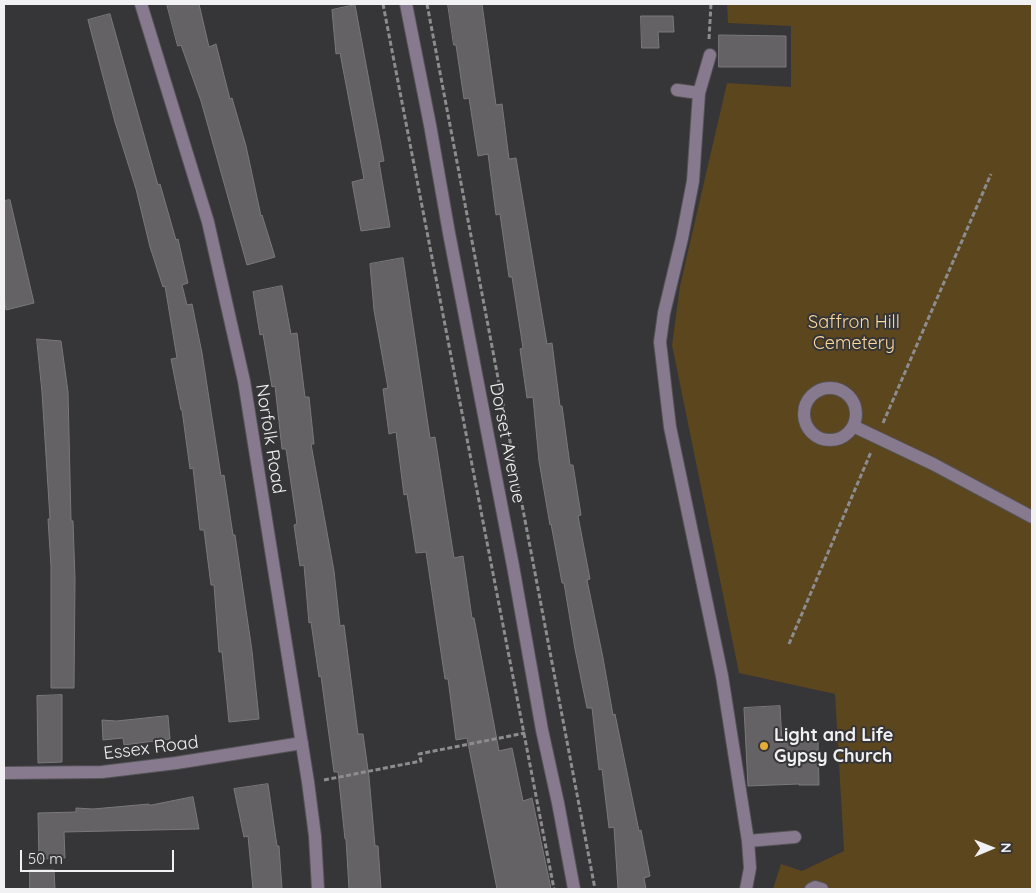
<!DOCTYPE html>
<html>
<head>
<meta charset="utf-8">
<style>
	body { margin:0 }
	#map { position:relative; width:1036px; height:893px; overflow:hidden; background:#363537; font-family:Quicksand,sans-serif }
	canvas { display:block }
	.frame { position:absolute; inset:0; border:5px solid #f1f0f2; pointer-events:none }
	.north { position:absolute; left:966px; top:823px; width:50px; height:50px; -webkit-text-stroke:4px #363537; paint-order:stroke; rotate:89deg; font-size:14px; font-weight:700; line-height:20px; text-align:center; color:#f1f0f2 }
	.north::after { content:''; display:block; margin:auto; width:18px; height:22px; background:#f1f0f2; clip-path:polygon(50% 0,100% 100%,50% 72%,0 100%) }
	.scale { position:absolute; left:20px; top:850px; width:154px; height:22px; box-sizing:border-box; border:2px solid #f1f0f2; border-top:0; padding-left:6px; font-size:15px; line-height:18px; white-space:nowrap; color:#f1f0f2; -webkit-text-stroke:4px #363537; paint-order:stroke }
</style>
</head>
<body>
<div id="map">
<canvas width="1036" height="893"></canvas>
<div class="frame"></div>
<div class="north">N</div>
<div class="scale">50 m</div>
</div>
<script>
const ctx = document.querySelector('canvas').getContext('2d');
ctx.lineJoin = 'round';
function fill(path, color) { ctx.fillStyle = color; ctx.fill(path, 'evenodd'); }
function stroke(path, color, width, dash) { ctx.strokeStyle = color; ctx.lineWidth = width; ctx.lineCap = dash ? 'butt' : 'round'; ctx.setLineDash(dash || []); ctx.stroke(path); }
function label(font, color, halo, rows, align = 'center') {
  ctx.font = font + ' Quicksand,sans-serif'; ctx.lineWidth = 4; ctx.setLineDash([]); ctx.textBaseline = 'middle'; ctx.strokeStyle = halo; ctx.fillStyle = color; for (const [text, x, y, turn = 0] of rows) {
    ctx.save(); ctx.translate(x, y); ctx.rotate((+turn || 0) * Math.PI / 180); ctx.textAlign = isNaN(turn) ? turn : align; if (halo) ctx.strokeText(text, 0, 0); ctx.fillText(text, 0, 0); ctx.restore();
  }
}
fill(new Path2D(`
	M727,4h305v885h-259l8,-25 21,7 42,-20 -9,-157 -96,-21 -67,-328 8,-59 47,-203 64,4v-61l-63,-3z`), '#5b461e');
const building = new Path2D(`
	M167,4h32l10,43 7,-3 14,55 2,-1 14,48 15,70 1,-1 13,42 -28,8 -46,-164 -20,-56 -3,1z
	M448,4h34l14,101 6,-1 7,55 7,-1 31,186 5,-1 8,63h2l8,59h3l8,50 -3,1 12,63 -3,1 16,78 10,57 2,-1 24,117 2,-1 9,46 -6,2 2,11h-28l-4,-62 -5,1 -7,-59 -3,1 -7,-62h-5l-12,-59 -11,-66h-2l-11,-59 -1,1 -11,-64 -6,-64 -6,1 -7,-49 3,-1 -11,-71h-3l-9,-63 -4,1 -8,-61 -10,2 -9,-58 -5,1 -8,-54h-2z
	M355,5l29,156 -5,1 11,65 -29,4 -9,-49 12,-3 -24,-126 -4,1 -4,-44z
	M110,14l48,171 2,-1 16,56 2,-1 10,44 -6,2 5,20 5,-1 10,49 19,123 3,-1 9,60h2l17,116 7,68 -30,3 -7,-70h-3l-5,-67h-3l-7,-55h-4l-7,-62 -3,1 -8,-59h-1l-10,-51 6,-1 -12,-72 -2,1 -13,-40 -14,-58 -21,-67 -27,-102z
	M641,16h32l1,16h-16l1,16h-17z
	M719,35l67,1v31h-67z
	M10,200l24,103 -28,7 -2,-14v-95z
	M403,258l27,180 5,-1 19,121 9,-2 9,62h2l25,133 13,-3 11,53 9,-3 19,91h-54l-30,-151 -11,2 -8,-61h-3l-19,-127 -10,1 -9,-59 -3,1 -8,-63 -7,2 -6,-45 5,-1 -14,-78 -4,-46z
	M282,286l9,48 6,-1 8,64h4l5,47h-3l23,127 6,55 4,-1 14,109h5l6,43 6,69h3l3,43h-32l-3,-50h-1l-7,-67h-4l-13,-96 -2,1 -8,-55 -2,1 -5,-58 -4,1 -6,-41 3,-1 -11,-75h-4l-7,-63 -3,1 -9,-53 -3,1 -7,-43z
	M37,339l24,2 7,51 3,128 2,1 2,58 -1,109h-23v-122l-3,-47h2l-8,-127z
	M62,695v67l-24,1 -1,-67z
	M780,706l2,36 36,-1 1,44h-20v-1l-51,2 -4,-78z
	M168,716l2,23 -46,6 -1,-7 -20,2 -1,-20 14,1z
	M268,784l9,62h2l3,43h-29l-5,-53 -4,1 -10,-48z
	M193,797l6,32 -135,3 1,26 -26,1 -1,-46 38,-1v-4l17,1 56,-5 1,1z
	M30,870h24l1,19h-25z`);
fill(building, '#646264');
stroke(building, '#7a787a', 1);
const minor = new Path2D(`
	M141,4l67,218 36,159 64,401 7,54 3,53
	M406,4l24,121 19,108 64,333 29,164 16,73 16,86
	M710,55l-11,38 -6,88 -11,57 -18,75 -4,29 10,85 52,249 26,165 2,27 -4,21
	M677,90l22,3
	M804 414a26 26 0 1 1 52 0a26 26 0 1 1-52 0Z
	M853,426l80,38 99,53
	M4,773l98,-1 74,-9 126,-20
	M748,841l47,-4
	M811,889l4,-2 7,2`);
stroke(minor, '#545355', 14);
stroke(new Path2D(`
	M383,4l171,885
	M427,4l168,885
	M709,39l2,-35
	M883,423l108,-249
	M789,644l82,-192
	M324,780l97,-19 -2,-7 106,-21`), '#8d8c8e', 3, [5, 2.5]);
stroke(minor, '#87798e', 12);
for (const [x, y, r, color] of [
	[764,746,5,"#e5ad35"]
]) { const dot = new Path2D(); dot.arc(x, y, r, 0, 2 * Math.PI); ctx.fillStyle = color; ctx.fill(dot); stroke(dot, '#363537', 2); }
label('18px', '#fbd99b', '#363537', [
	["Saffron Hill",854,323],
	["Cemetery",854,344]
]);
label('18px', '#f1f0f2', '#363537', [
	["Norfolk Road",270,439,81],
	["Dorset Avenue",507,443,79],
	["Essex Road",151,748,-7]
]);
label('bold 18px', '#f1f0f2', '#363537', [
	["Light and Life",774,736],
	["Gypsy Church",774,757]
], 'left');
</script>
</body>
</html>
